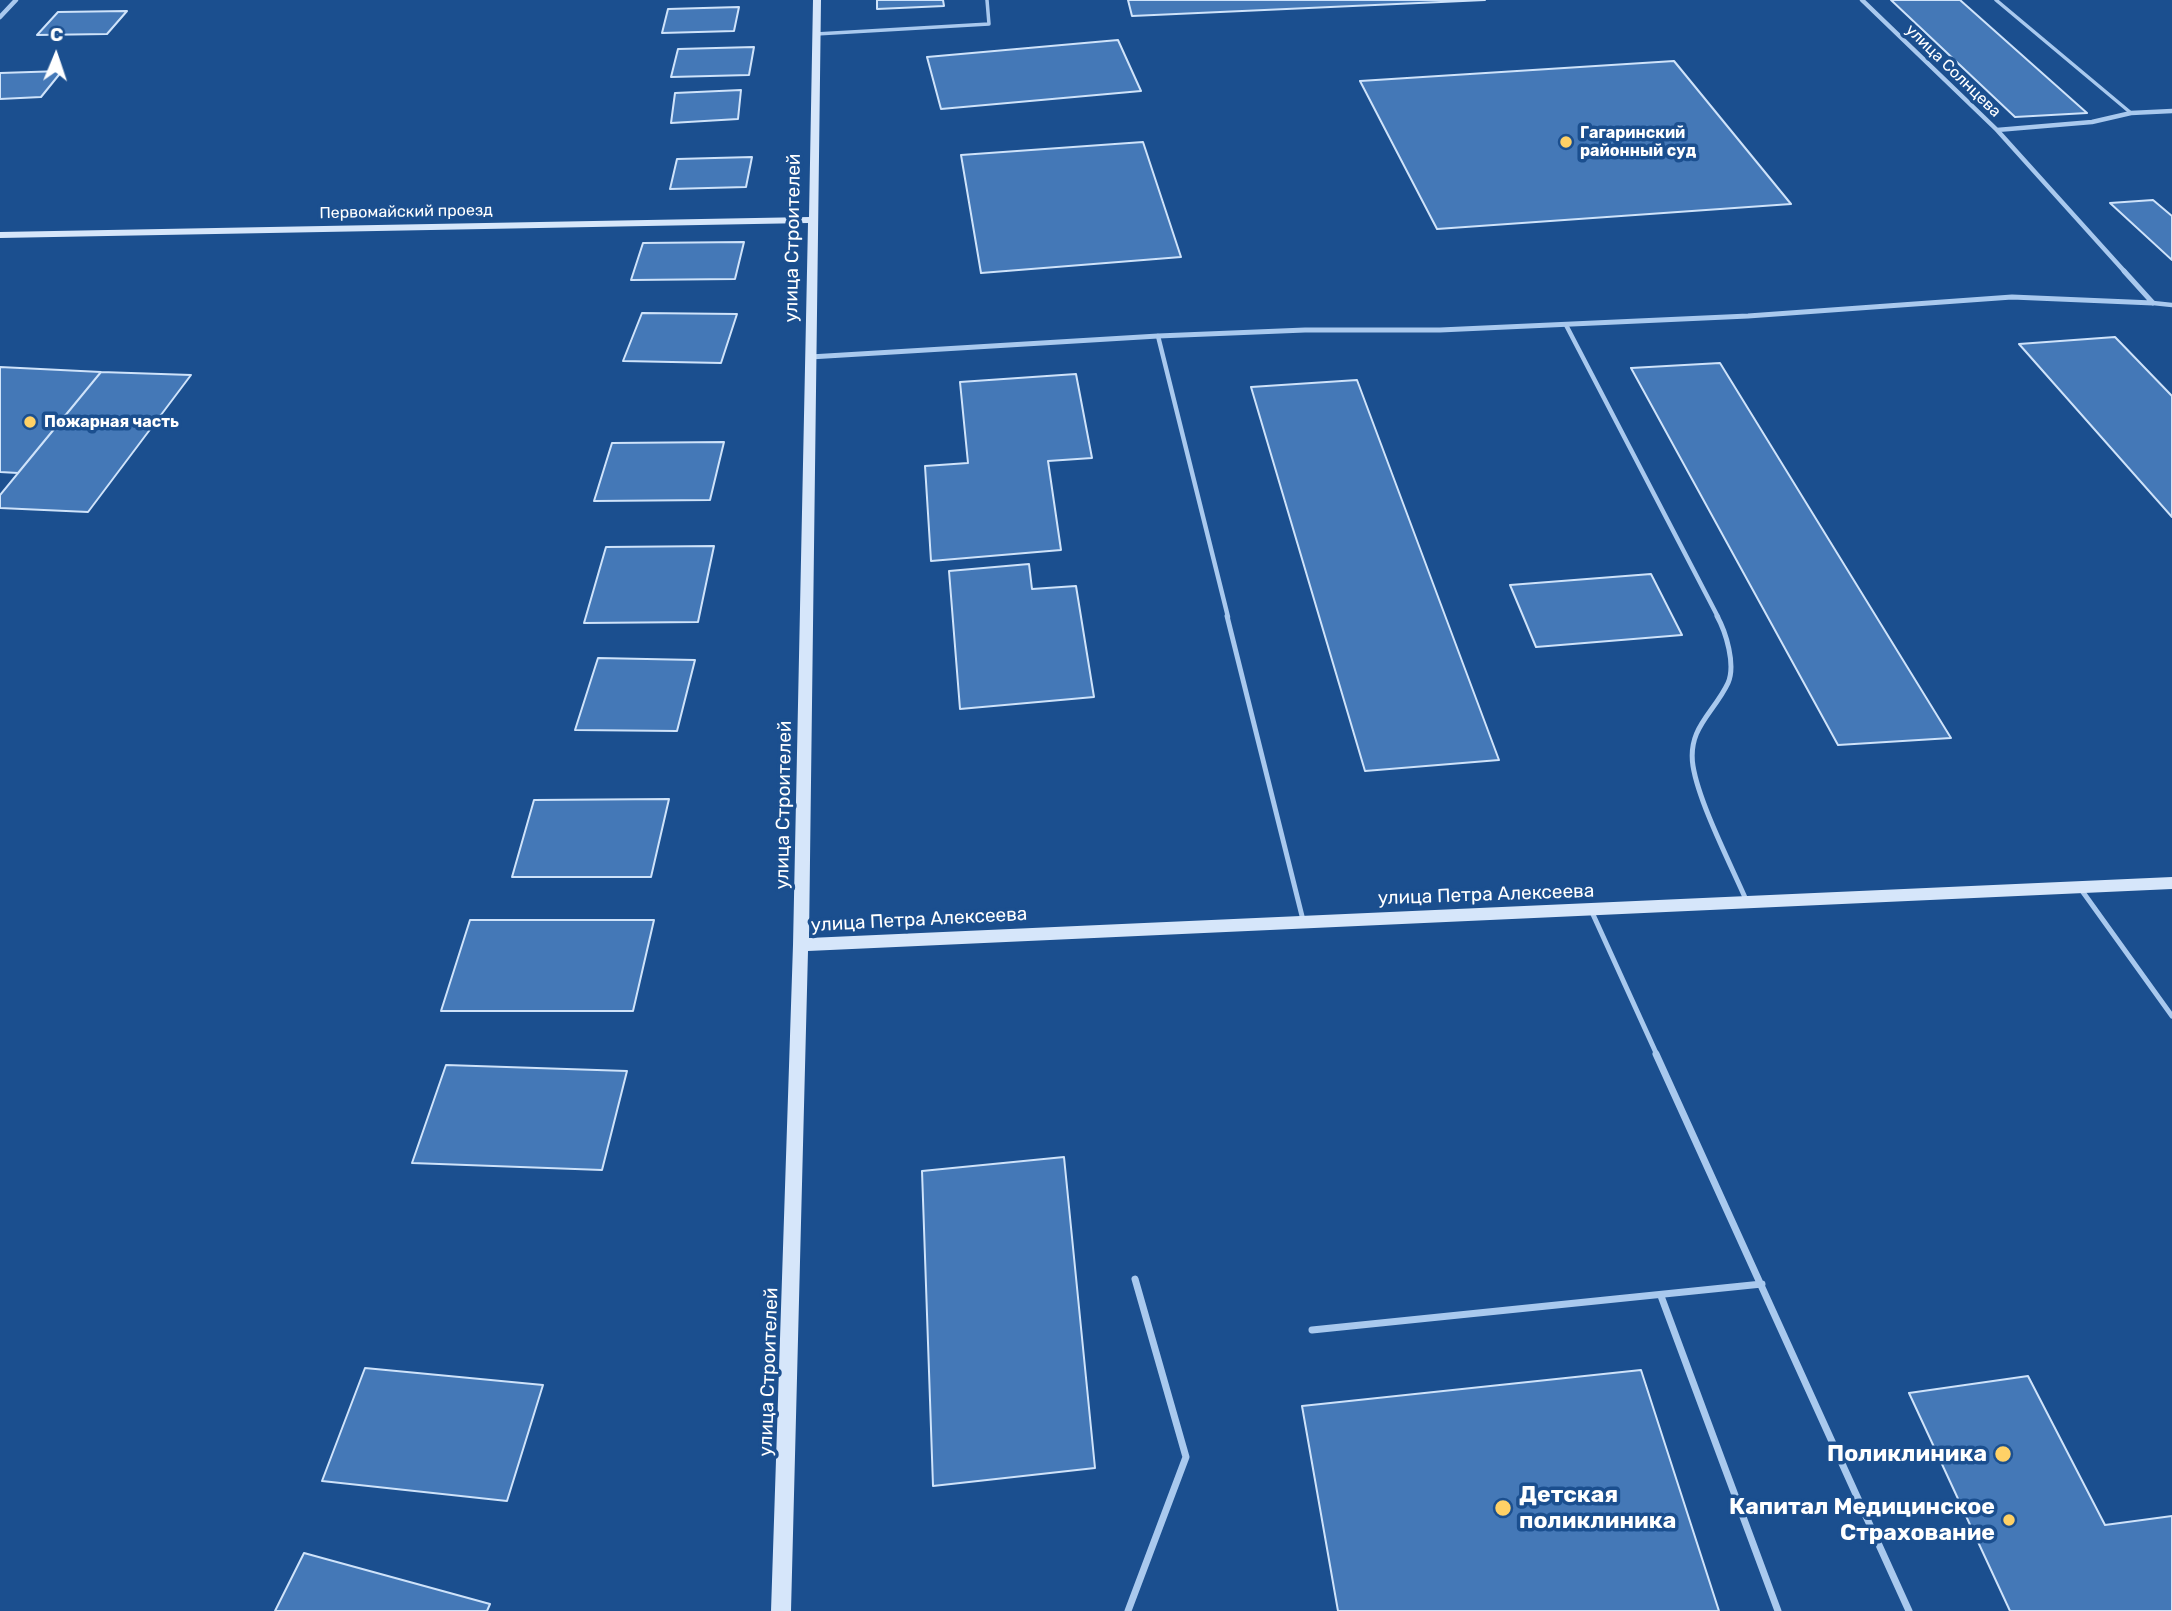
<!DOCTYPE html>
<html>
<head>
<meta charset="utf-8">
<style>
	body { margin:0 }
	#map { position:relative; width:2172px; height:1611px; overflow:hidden; background:#1b4f8f; font-family:Rubik,sans-serif }
	canvas { display:block }
	.north { position:absolute; left:21px; top:21px; width:70px; height:70px; -webkit-text-stroke:5px #1b4f8f; paint-order:stroke; rotate:2deg; font-size:19px; font-weight:700; line-height:28px; text-align:center; color:#fff }
	.north::after { content:''; display:block; margin:auto; width:24px; height:32px; background:#fff; clip-path:polygon(50% 0,100% 100%,50% 72%,0 100%) }
</style>
</head>
<body>
<div id="map">
<canvas width="2172" height="1611"></canvas>
<div class="north">С</div>
</div>
<script>
const ctx = document.querySelector('canvas').getContext('2d');
ctx.lineJoin = 'round';
function fill(path, color) { ctx.fillStyle = color; ctx.fill(path, 'evenodd'); }
function stroke(path, color, width, dash) { ctx.strokeStyle = color; ctx.lineWidth = width; ctx.lineCap = dash ? 'butt' : 'round'; ctx.setLineDash(dash || []); ctx.stroke(path); }
function label(font, color, halo, rows, align = 'center') {
  ctx.font = font + ' Rubik,sans-serif'; ctx.lineWidth = 7; ctx.setLineDash([]); ctx.textBaseline = 'middle'; ctx.strokeStyle = halo; ctx.fillStyle = color; for (const [text, x, y, turn = 0] of rows) {
    ctx.save(); ctx.translate(x, y); ctx.rotate((+turn || 0) * Math.PI / 180); ctx.textAlign = isNaN(turn) ? turn : align; if (halo) ctx.strokeText(text, 0, 0); ctx.fillText(text, 0, 0); ctx.restore();
  }
}
const building = new Path2D(`
	M877,0h66l1,6 -67,3z
	M1128,0h357l-353,16z
	M1891,0h69l127,113 -72,4z
	M739,7l-5,24 -72,2 6,-24z
	M127,11l-20,23 -70,1 21,-23z
	M1118,40l23,51 -200,18 -14,-52z
	M754,47l-5,28 -78,2 7,-28z
	M1674,61l117,143 -354,25 -77,-148z
	M62,71l-21,26 -41,2v-26z
	M741,90l-3,29 -67,4 4,-30z
	M1143,142l38,115 -200,16 -20,-118z
	M752,157l-6,30 -76,2 7,-30z
	M2153,200l19,16v44l-62,-57z
	M744,242l-9,37 -104,1 12,-37z
	M642,313l95,1 -16,49 -98,-2z
	M2115,337l57,59v121l-153,-173z
	M1720,363l231,375 -113,7 -207,-377z
	M0,367l101,5 -83,101 -18,-1z
	M101,372l90,3 -103,137 -88,-4v-13z
	M1076,374l16,84 -44,3 13,89 -130,11 -6,-95 43,-3 -8,-81z
	M1357,380l142,380 -134,11 -114,-384z
	M724,442l-14,58 -116,1 18,-58z
	M714,546l-16,76 -114,1 22,-76z
	M1029,564l3,25 44,-3 18,111 -134,12 -11,-138z
	M1651,574l31,61 -146,12 -26,-62z
	M598,658l97,2 -18,71 -102,-1z
	M669,799l-18,78h-139l22,-77z
	M470,920h184l-21,91h-192z
	M446,1065l181,6 -25,99 -190,-7z
	M1064,1157l31,311 -162,18 -11,-315z
	M365,1368l178,17 -36,116 -185,-20z
	M1641,1370l78,241h-381l-36,-205z
	M2028,1376l77,149 67,-9v95h-162l-101,-218z
	M304,1553l186,51 -3,7h-212z`);
fill(building, '#4478b7');
stroke(building, '#cfe3fa', 2);
stroke(new Path2D(`
	M1996,0l135,113
	M816,34l173,-10 -2,-24`), '#a9c9ee', 3.5);
stroke(new Path2D(`
	M2153,303l19,2
	M1566,325l152,292
	M1158,336l70,281`), '#a9c9ee', 4.5);
stroke(new Path2D(`
	M1227,616l76,304
	M1717,616c9,16 19,49 11,67 -14,30 -41,45 -35,83 6,37 38,99 54,136
	M2080,888l92,128
	M1591,910l66,145`), '#a9c9ee', 5);
stroke(new Path2D(`
	M1656,1054l253,557
	M1661,1296l117,315
	M1312,1330l450,-46
	M1128,1611l58,-154 -51,-178`), '#a9c9ee', 7);
stroke(new Path2D(`
	M1862,0l135,130 128,142
	M0,17l16,-17
	M1997,130l95,-8 39,-9 41,-2`), '#a9c9ee', 4.5);
stroke(new Path2D(`
	M2124,271l29,32
	M810,357l348,-21 147,-6h135l308,-14 264,-19 141,6`), '#a9c9ee', 5);
fill(new Path2D(`
	M813,0h8l-12,938 1363,-61v12l-1364,62 -17,660h-20l22,-666 15,-722 -808,15v-6l809,-15z`), '#d6e6fa');
for (const [x, y, r, color] of [
	[1566,142,7,"#ffd166"],
	[30,422,7,"#ffd166"],
	[2003,1454,9,"#ffd166"],
	[1503,1508,9,"#ffd166"],
	[2009,1520,7,"#ffd166"]
]) { const dot = new Path2D(); dot.arc(x, y, r, 0, 2 * Math.PI); ctx.fillStyle = color; ctx.fill(dot); stroke(dot, '#1b4f8f', 2.5); }
label('16px', '#fff', '#1b4f8f', [
	["улица Солнцева",1953,71,44],
	["Первомайский проезд",406,212,-1]
]);
label('bold 16px', '#fff', '#1b4f8f', [
	["Гагаринский",1580,133],
	["районный суд",1580,151],
	["Пожарная часть",44,422]
], 'left');
label('19px', '#fff', '#1b4f8f', [
	["улица Строителей",793,238,-89],
	["улица Строителей",784,805,-89],
	["улица Петра Алексеева",1486,895,-2],
	["улица Петра Алексеева",919,920,-3],
	["улица Строителей",769,1372,-88]
]);
label('bold 23px', '#fff', '#1b4f8f', [
	["Поликлиника",1987,1454],
	["Детская",1519,1495,"left"],
	["поликлиника",1519,1521,"left"],
	["Капитал Медицинское",1995,1507],
	["Страхование",1995,1533]
], 'right');
</script>
</body>
</html>
